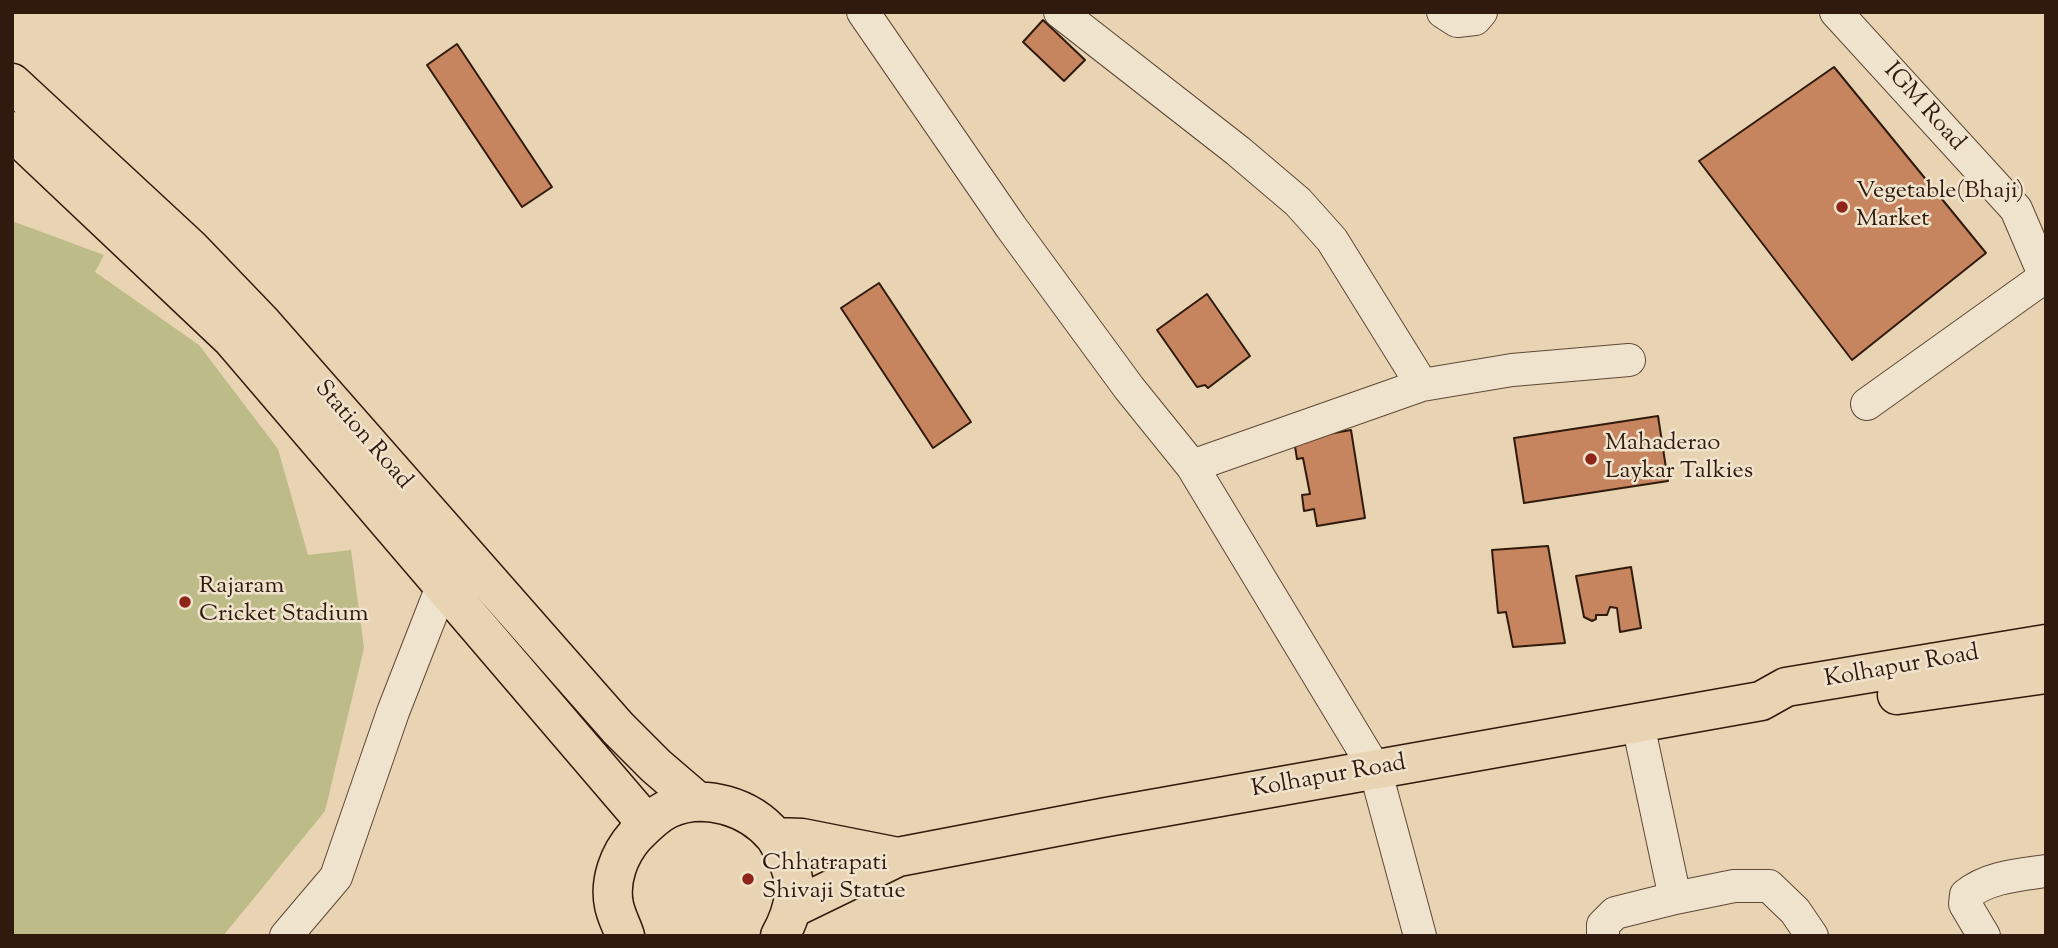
<!DOCTYPE html>
<html>
<head>
<meta charset="utf-8">
<style>
	body { margin:0 }
	#map { position:relative; width:2058px; height:948px; overflow:hidden; background:#e8d4b2; font-family:"Sorts Mill Goudy",serif }
	canvas { display:block }
	.frame { position:absolute; inset:0; border:14px solid #301a0e; pointer-events:none }
</style>
</head>
<body>
<div id="map">
<canvas width="2058" height="948"></canvas>
<div class="frame"></div>
</div>
<script>
const ctx = document.querySelector('canvas').getContext('2d');
ctx.lineJoin = 'round';
function fill(path, color) { ctx.fillStyle = color; ctx.fill(path, 'evenodd'); }
function stroke(path, color, width, dash) { ctx.strokeStyle = color; ctx.lineWidth = width; ctx.lineCap = dash ? 'butt' : 'round'; ctx.setLineDash(dash || []); ctx.stroke(path); }
function label(font, color, halo, rows, align = 'center') {
  ctx.font = font + ' "Sorts Mill Goudy",serif'; ctx.lineWidth = 5; ctx.setLineDash([]); ctx.textBaseline = 'middle'; ctx.strokeStyle = halo; ctx.fillStyle = color; for (const [text, x, y, turn = 0] of rows) {
    ctx.save(); ctx.translate(x, y); ctx.rotate((+turn || 0) * Math.PI / 180); ctx.textAlign = isNaN(turn) ? turn : align; if (halo) ctx.strokeText(text, 0, 0); ctx.fillText(text, 0, 0); ctx.restore();
  }
}
fill(new Path2D(`
	M12,221l92,34 -9,17 104,73 79,104 30,106 43,-5 13,98 -39,163 -102,125h-211z`), '#bdbb87');
const building = new Path2D(`
	M1043,20l42,40 -21,21 -41,-39z
	M457,44l95,143 -30,20 -95,-142z
	M1834,67l152,186 -134,107 -153,-199z
	M879,283l92,139 -38,26 -92,-140z
	M1207,294l43,62 -42,32 -3,-3 -8,2 -40,-57z
	M1658,416l10,65 -144,22 -10,-65z
	M1351,430l14,88 -48,8 -3,-17 -10,2 -2,-16 8,-1 -7,-36 -6,1 -3,-19z
	M1548,546l17,97 -52,4 -7,-35 -8,1 -6,-63z
	M1631,567l10,61 -21,4 -3,-24 -7,-1 -3,8h-11v4l-4,2 -8,-4 -8,-41z`);
fill(building, '#c7855f');
stroke(building, '#301a0e', 2);
const minor = new Path2D(`
	M863,12l148,215 118,161 63,78 183,303 45,167
	M1060,12l178,139 60,51 34,38 90,145
	M1443,12l14,9 18,-2 6,-7
	M1836,12l180,197 30,70
	M1867,404l179,-128
	M1192,466l230,-81 90,-15 117,-10
	M1638,724l37,174
	M286,936l50,-59 57,-165 50,-128
	M1603,936v-11l12,-12 60,-15 59,-12h35l26,25 17,25
	M1984,936l-19,-32 1,-9c22,-18 52,-20 80,-24`);
const major = new Path2D(`
	M12,83l178,165 73,76 355,404 38,38 42,36
	M12,131l219,207 416,486
	M1897,695l149,-21
	M775,837l27,1 96,19
	M793,908l105,-51 209,-40 654,-116 25,-14 260,-43
	M625,936c-3,-10 -9,-20 -11,-31 -5,-24 5,-51 21,-69 10,-10 20,-21 33,-27 36,-17 82,-2 106,27 5,6 7,13 11,19 15,28 10,54 -5,81`);
stroke(minor, '#5e4837', 34);
stroke(major, '#301a0e', 41);
stroke(minor, '#f0e3cd', 32);
stroke(major, '#e8d4b2', 38);
for (const [x, y, r, color] of [
	[1842,207,7,"#8f2418"],
	[1591,459,7,"#8f2418"],
	[185,602,7,"#8f2418"],
	[748,879,7,"#8f2418"]
]) { const dot = new Path2D(); dot.arc(x, y, r, 0, 2 * Math.PI); ctx.fillStyle = color; ctx.fill(dot); stroke(dot, '#f0e3cd', 2.5); }
label('24px', '#301a0e', '#f0e3cd', [
	["IGM Road",1923,108,48],
	["Station Road",362,436,49],
	["Kolhapur Road",1902,668,-10],
	["Kolhapur Road",1329,778,-10]
]);
label('24px', '#301a0e', '#f0e3cd', [
	["Vegetable(Bhaji)",1856,193],
	["Market",1856,221],
	["Mahaderao",1605,445],
	["Laykar Talkies",1605,473],
	["Rajaram",199,588],
	["Cricket Stadium",199,616],
	["Chhatrapati",762,865],
	["Shivaji Statue",762,893]
], 'left');
</script>
</body>
</html>
